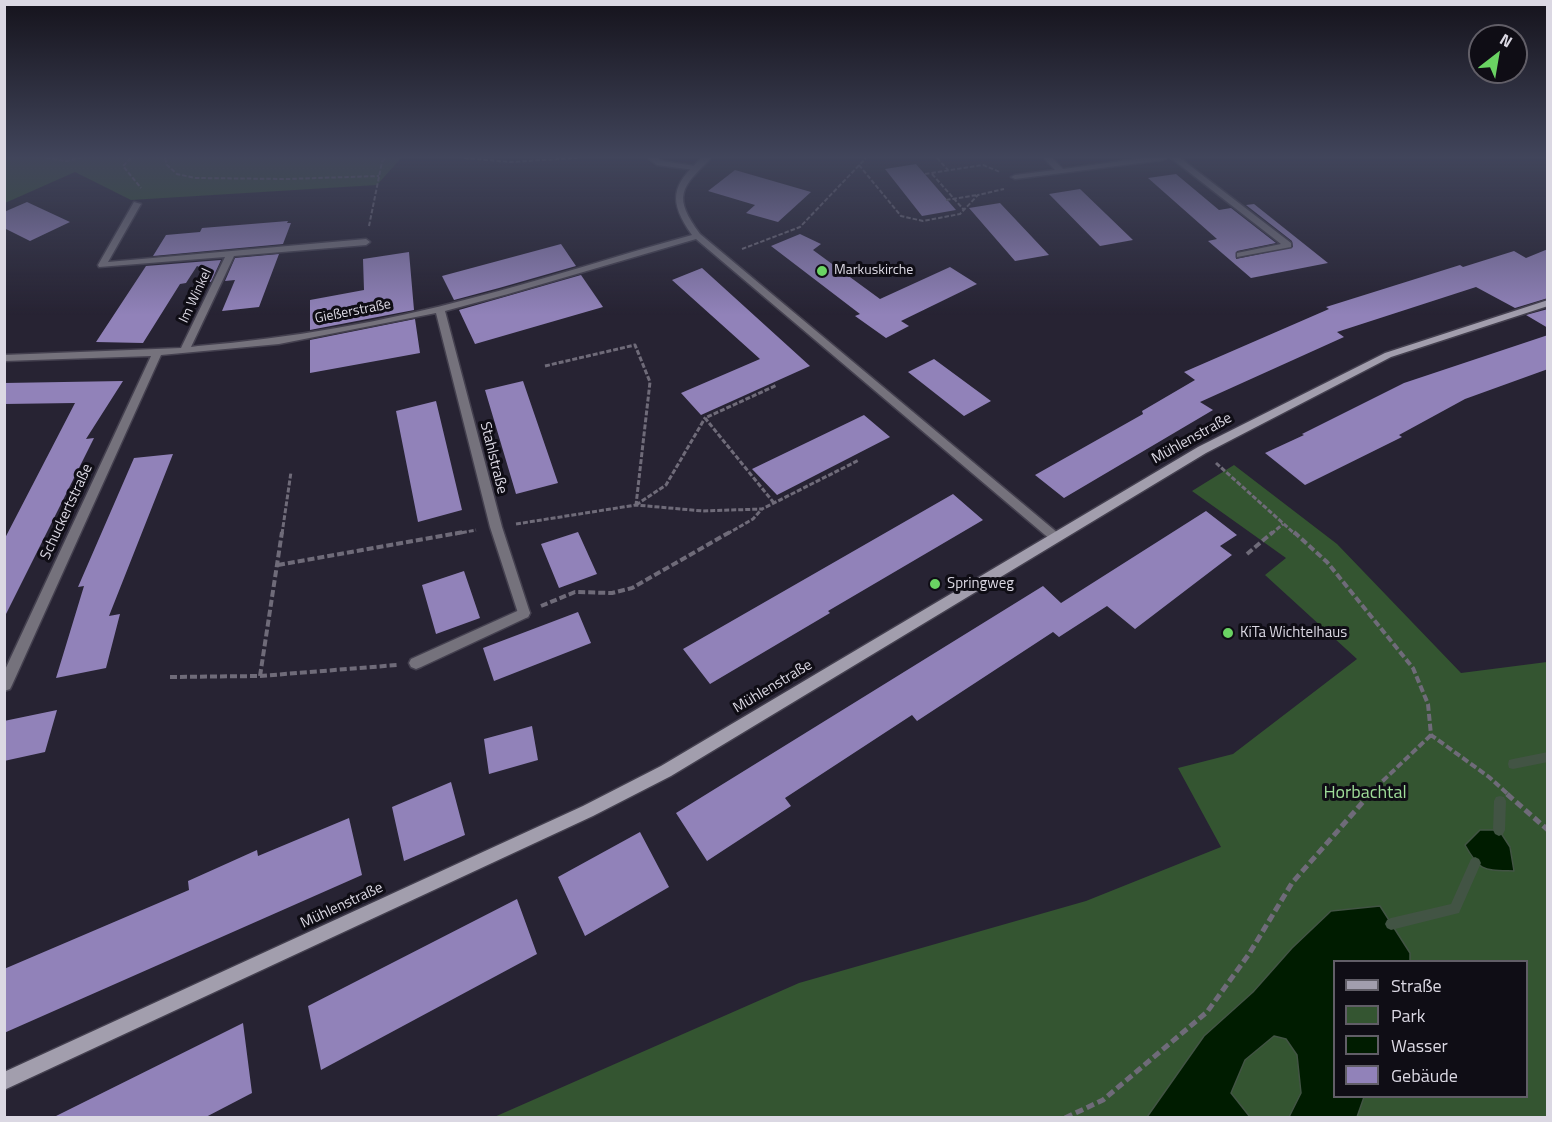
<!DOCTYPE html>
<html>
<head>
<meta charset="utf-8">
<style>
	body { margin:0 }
	#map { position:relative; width:1552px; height:1122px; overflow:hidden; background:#272333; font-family:"Titillium Web",sans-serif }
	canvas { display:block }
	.frame { position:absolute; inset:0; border:6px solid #dbd8e3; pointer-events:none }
	.legend { position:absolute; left:1333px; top:960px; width:195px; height:138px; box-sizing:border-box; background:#0f0d15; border:2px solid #615e67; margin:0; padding:8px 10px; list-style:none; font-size:18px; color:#dbd8e3 }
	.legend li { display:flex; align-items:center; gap:12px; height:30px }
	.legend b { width:30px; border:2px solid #615e67 }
	.north { position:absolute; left:1468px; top:24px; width:60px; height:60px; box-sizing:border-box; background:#0f0d15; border:2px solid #615e67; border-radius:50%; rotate:31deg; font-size:16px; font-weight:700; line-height:24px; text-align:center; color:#dbd8e3 }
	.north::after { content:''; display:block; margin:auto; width:21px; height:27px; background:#6ad363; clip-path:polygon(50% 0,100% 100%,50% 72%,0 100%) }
</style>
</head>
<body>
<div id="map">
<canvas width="1552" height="1122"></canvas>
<div class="frame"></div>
<ul class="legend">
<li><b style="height:8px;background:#a29ead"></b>Straße</li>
<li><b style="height:16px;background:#345531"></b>Park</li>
<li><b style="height:16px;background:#001c00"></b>Wasser</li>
<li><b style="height:16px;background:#9182b9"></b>Gebäude</li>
</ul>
<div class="north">N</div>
</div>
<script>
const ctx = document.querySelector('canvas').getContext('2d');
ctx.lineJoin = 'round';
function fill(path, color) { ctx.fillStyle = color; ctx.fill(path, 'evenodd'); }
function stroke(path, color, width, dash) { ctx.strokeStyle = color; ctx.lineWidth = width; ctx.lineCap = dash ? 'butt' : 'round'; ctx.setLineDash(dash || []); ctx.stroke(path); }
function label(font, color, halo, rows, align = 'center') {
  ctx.font = font + ' "Titillium Web",sans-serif'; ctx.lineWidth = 6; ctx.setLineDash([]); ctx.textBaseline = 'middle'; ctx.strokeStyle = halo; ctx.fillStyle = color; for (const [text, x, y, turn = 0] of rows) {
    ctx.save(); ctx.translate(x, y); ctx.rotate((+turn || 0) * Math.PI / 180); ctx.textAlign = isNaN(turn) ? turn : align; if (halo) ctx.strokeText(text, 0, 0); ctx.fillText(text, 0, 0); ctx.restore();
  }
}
fill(new Path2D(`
	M5,158h396l-24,27 -246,15 -56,-28 -70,31z
	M1234,465l103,79 124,129 86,-11v455h-190l7,-20 162,-1v-134l-116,-1v-8l-31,-46 -48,4 -39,37 -39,44 -49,44 -57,81 -655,1 307,-135 287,-82 135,-54 -43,-79 55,-14 124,-95 -92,-84 21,-17 -94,-67z
	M1274,1036l12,3 11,16 4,38 -12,24h-39l-20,-24 15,-33z`), '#345531');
const water = new Path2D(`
	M1480,830h19l11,17 4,24c-30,-1 -34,1 -49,-26z
	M1380,906l30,47v8l-76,1v134l30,1 -7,20h-68l12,-24 -4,-38 -11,-16 -12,-3 -29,24 -14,33 19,24h-103l57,-81 49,-44 39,-44 39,-37z`);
fill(water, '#001c00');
stroke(water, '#425444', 1.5);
fill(new Path2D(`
	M1548,752v10l-35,7 -4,-1 -1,-4 1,-4 4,-1z
	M1500,796l4,1 2,4 -1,29 -2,4 -4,2 -4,-2 -2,-4 1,-29 2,-4z
	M1475,857l4,2 2,4 -22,50 -68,17 -4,-2 -2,-4 2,-4 4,-2 60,-14 20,-45z`), '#425444');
fill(new Path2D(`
	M916,164l40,46 -34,6 -37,-47z
	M735,170l76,22 -33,30 -32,-9 9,-8 -47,-14z
	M1176,174l43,36 12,-2 45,35 -39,8 -1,8 57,-12 -1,-6 -46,-36 8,-1 74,59 -77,15 -43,-37 9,-2 -69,-61z
	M1080,189l26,25 27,26 -33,6 -51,-52z
	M27,202l43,20 -40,19 -26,-13v-16z
	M1000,203l49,52 -34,6 -46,-53z
	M288,221l-1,2h4l-8,21 -130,12 13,-21 34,-3 2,-4z
	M800,234l21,10 -8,6 67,49 70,-32 27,17 -76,37 8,5 -23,12 -31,-22 5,-2 -89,-68z
	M561,244l15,22 -77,22 -45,12 -12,-24z
	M1548,249v49l-33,10 -39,-21 -139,45 7,5 -144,65 13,8 -149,88 -29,-23 108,-61 -1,-3 53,-31 -11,-8 145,-63 -3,-2 134,-42 3,2 51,-16 12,7z
	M409,252l5,58 -104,20v-30l54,-10 -1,-31z
	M279,254l-20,53 -37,4 13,-31 -10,1 10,-23z
	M221,260l-10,22h-14l5,-14 -5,-2 -11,17 -6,1 -37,59 -47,-1 50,-76z
	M702,268l108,98 -109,49 -20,-22 79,-34 -88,-79z
	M581,275l22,32 -128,37 -16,-34z
	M1548,309v19l-22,-13z
	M415,319l5,34 -110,20v-33z
	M1548,335v34l-83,30 -66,36 3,2 -97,48 -40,-32 39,-18 -2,-1 102,-51z
	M934,359l57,42 -27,15 -56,-44z
	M123,381l-37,58 8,-1 -90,180v-78l71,-137 -71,1v-21z
	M523,381l35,102 -42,11 -31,-104z
	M436,401l26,109 -44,12 -22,-111z
	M864,415l26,22 -113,58 -25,-26z
	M173,454l-64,162 11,-2 -14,54 -50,10 28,-92 -6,1 56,-129z
	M953,494l30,26 -155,91 2,2 -120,71 -27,-35z
	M1206,511l31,24 -17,11 12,9 -97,74 -28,-23 -48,31 -6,-5 -136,89 -5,-6 -127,83 6,8 -84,55 -31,-48 367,-227 18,17z
	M578,532l19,42 -38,14 -18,-44z
	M464,571l16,47 -44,16 -14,-49z
	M578,612l13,31 -97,38 -11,-33z
	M57,710l-12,42 -41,9v-40z
	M532,726l6,34 -49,14 -5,-35z
	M451,782l14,53 -61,26 -12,-54z
	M349,818l13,57 -358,158v-64l185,-79 -1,-9 69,-31 1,6z
	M640,832l29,55 -84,49 -27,-59z
	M517,899l20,55 -216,116 -13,-64z
	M243,1023l9,70 -48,25h-152z`), '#9182b9');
const lane = new Path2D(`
	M648,158h9l5,3 33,5 4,2 -4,2 -38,-5z
	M1171,158h9l111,85v4l-54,10v-4l44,-9z
	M524,608l4,1 2,4 -2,4 -107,50 -5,2 -5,-2 -2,-4 2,-4z`);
const street = new Path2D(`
	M702,158h9c-30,30 -39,38 -11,76l359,300 2,3 -2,3h-8l-355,-301 -188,55 -63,17 57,216 28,86 -2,4 -4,1 -4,-1 -2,-4 -28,-86 -54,-214 -157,31 -118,11 -149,330 -2,4 -6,2v-19l147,-316 -147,5v-6l177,-7 44,-91 -126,10 -1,-2 36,-63 7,2 -33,58 258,-23 4,3 -4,3 -132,11 -43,91 7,-1c93,-8 185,-24 274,-48 74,-19 147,-43 220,-63 -24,-34 -21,-50 10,-77z
	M1044,158h8l11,11 81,-11h23l-4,2 -148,19 -4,-2 4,-2 40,-5z`);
const secondary = new Path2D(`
	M1548,300v6l-157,51 -185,96 -535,323 -78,40 -589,274v-18l579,-266 78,-40 537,-319 187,-94z`);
stroke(lane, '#44404f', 3);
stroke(street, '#44404f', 3);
stroke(secondary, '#44404f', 3);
stroke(new Path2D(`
	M46,158l20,3 15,-3
	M131,158l-8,8 18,22
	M165,158l2,7 10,9 18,4 92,1 92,-3
	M464,158l46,4 67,-4
	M937,158l11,12
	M859,165l42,51 22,5 37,-7 18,-19 26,-6
	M925,174l58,-9 17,7
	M932,174l32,36
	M946,200l31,-5
	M369,226l13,-64 3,-4
	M742,249l58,-22 66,-69`), '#6f6b79', 2, [4.5, 2]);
stroke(new Path2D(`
	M545,366l90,-21 15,37 -14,123
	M1216,463l79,71
	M774,503l-69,-85 72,-33
	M636,505l30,-20 39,-67
	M516,524l120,-19 67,6 59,-2 97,-49
	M282,534l9,-62
	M455,534l21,-4
	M727,534l26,-15 9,-10
	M1271,534l12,-10`), '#6f6b79', 3, [5, 2]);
stroke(new Path2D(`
	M1294,532l33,30 86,106 15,36 3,31 58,42 20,18
	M1247,554l26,-22
	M278,565l186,-33
	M541,606l34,-14 37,1 20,-5 98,-56
	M260,676l22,-144
	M170,677l90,-1 137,-11
	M1368,795l63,-60`), '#6f6b79', 4, [7, 3]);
stroke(new Path2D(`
	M1507,794l41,36
	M1065,1118l38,-18 104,-88 42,-58 43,-71 78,-89`), '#6f6b79', 5, [8, 4]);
fill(lane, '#75727c');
fill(street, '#75727c');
fill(secondary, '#a29ead');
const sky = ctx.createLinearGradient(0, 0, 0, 315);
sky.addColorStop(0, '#15131c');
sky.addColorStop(0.5, '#41455b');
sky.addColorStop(1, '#41455b00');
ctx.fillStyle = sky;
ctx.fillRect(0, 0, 1552, 315);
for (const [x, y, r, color] of [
	[822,271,6,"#6ad363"],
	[935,584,6,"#6ad363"],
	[1228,633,6,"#6ad363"]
]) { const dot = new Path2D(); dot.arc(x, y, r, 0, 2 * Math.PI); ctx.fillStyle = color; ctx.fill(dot); stroke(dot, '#0f0d15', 2); }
label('14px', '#dbd8e3', '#0f0d15', [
	["Markuskirche",834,271]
], 'left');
label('14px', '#dbd8e3', '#0f0d15', [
	["Im Winkel",196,296,-65],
	["Gießerstraße",353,312,-11]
]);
label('15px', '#dbd8e3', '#0f0d15', [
	["Mühlenstraße",1192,439,-29],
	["Stahlstraße",493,458,76],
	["Schuckertstraße",67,512,-65],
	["Mühlenstraße",773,687,-31],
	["Mühlenstraße",342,906,-25]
]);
label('15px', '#dbd8e3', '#0f0d15', [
	["Springweg",947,584],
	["KiTa Wichtelhaus",1240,633]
], 'left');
label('18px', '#9fdd99', '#0f0d15', [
	["Horbachtal",1365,794]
]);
</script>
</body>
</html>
